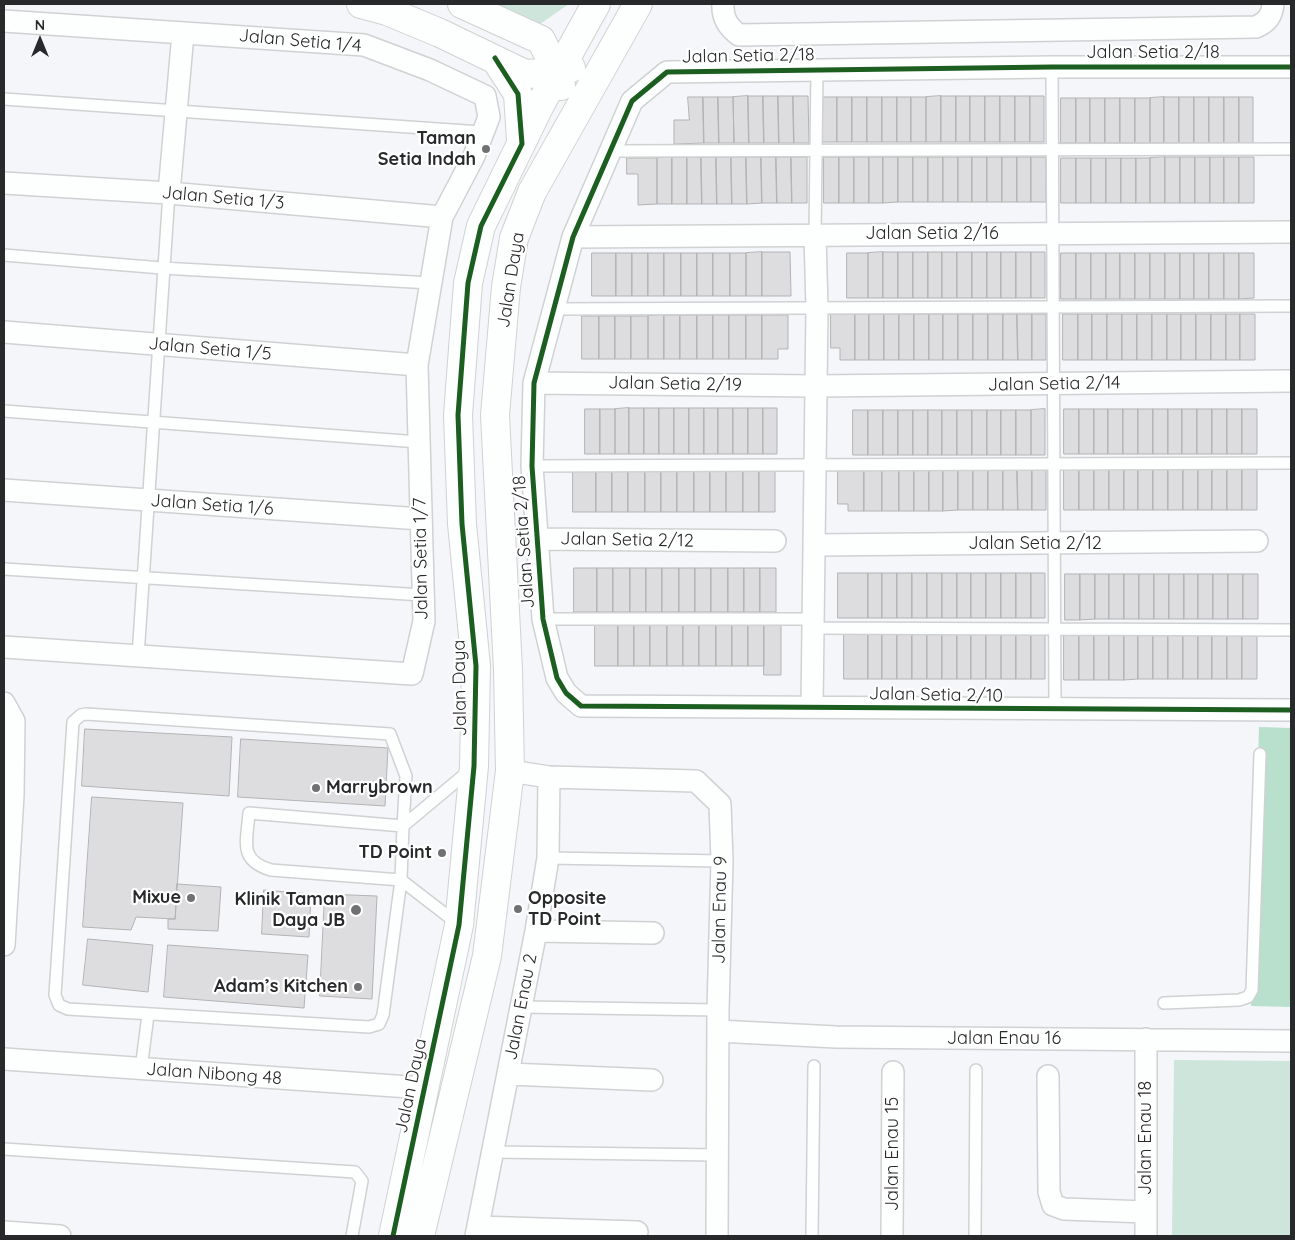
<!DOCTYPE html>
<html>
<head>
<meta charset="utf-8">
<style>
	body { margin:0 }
	#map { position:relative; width:1295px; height:1240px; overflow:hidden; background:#f4f6f9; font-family:Quicksand,sans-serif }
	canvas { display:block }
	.frame { position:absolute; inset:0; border:5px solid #28292b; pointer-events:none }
	.north { position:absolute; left:15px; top:15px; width:50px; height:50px; -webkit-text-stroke:4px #fff; paint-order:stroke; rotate:0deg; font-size:14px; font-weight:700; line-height:20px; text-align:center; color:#28292b }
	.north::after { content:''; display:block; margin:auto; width:18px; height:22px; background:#28292b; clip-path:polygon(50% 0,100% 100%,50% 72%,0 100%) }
</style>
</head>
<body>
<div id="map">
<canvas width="1295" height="1240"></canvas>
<div class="frame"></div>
<div class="north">N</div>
</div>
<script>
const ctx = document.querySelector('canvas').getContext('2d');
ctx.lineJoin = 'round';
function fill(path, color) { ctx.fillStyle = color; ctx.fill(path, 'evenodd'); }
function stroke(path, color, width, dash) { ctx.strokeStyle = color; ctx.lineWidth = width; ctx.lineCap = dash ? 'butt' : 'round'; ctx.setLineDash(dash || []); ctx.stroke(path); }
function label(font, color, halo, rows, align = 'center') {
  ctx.font = font + ' Quicksand,sans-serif'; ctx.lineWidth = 4.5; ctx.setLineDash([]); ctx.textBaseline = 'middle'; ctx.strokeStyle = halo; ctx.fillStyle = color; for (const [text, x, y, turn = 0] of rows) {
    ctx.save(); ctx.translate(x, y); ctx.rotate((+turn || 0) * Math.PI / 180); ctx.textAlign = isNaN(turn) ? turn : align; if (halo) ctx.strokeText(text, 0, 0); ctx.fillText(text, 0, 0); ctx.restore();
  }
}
fill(new Path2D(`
	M488,4h81l-29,20z
	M1174,1060l117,1v175h-119z`), '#cde5da');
fill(new Path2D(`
	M1259,727l32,1v279l-40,-1z`), '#b9dfcd');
const building = new Path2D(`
	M748,96h15l1,47h-15z
	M748,96l1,47h-15l-1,-46z
	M763,96h15l1,47h-15z
	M778,96h15l1,47h-15z
	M793,96h15l1,47h-15z
	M941,96h15v46h-15z
	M941,96v46h-15v-45z
	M956,96h14v46h-14z
	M970,96h15v46h-15z
	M985,96h15v46h-15z
	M1000,96h15v46h-15z
	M1015,96h15v46h-15z
	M1030,96h14v46h-14z
	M688,97h15l1,46 -30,1v-24h15z
	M703,97h15l1,46h-15z
	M718,97h15l1,46h-15z
	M822,97h15v45h-14z
	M837,97h15v45h-15z
	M852,97h15v45h-15z
	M867,97h15v45h-15z
	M882,97h15v45h-15z
	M897,97h14v45h-14z
	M911,97h15v45h-15z
	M1164,97h15v46h-15z
	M1164,97v46h-14v-45z
	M1179,97h15v46h-15z
	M1194,97h15v46h-15z
	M1209,97h15v46h-15z
	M1224,97h15v46h-15z
	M1239,97h14v46h-14z
	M1061,98h15v45h-15z
	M1076,98h14v45h-14z
	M1090,98h15v45h-15z
	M1105,98h15v45h-15z
	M1120,98h15v45h-15z
	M1135,98h15v45h-15z
	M672,157h15v47h-15z
	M672,157v47h-15v-46z
	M687,157h14l1,47h-15z
	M701,157h15l1,47h-15z
	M716,157h15l1,47h-15z
	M731,157h15l1,47h-15z
	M746,157h15l1,46 -15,1z
	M761,157h15l1,46h-15z
	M776,157h15l1,46h-15z
	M791,157h16v46h-15z
	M824,157h15v46h-15z
	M839,157h15v46h-15z
	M854,157h15v46h-15z
	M869,157h14v46h-14z
	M883,157h15v45l-15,1z
	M898,157h15v45h-15z
	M913,157h15v45h-15z
	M928,157h15v45h-15z
	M943,157h15v45h-15z
	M958,157h14v45h-14z
	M972,157h15v45h-15z
	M987,157h15v45h-15z
	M1002,157h15v45h-15z
	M1017,157h14v45h-14z
	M1031,157h15v45h-15z
	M1165,157h15v46h-15z
	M1165,157v46h-15v-45z
	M1180,157h15v46h-15z
	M1195,157h15v46h-15z
	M1210,157h14v46h-14z
	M1224,157h15v46h-15z
	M1239,157h15v46h-15z
	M627,158h30v46l-19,1v-31h-11z
	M1061,158h15v45h-15z
	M1076,158h15v45h-15z
	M1091,158h15v45h-15z
	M1106,158h15v45h-15z
	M1121,158h15v45h-15z
	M1136,158h14v45h-14z
	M762,252h28l1,44h-29z
	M762,252v44h-16v-43z
	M883,252h15v46h-15z
	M883,252v46h-15v-45z
	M898,252h15v46h-15z
	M913,252h15v46h-15z
	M928,252h14v46h-14z
	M942,252h15v46h-15z
	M957,252h15v46h-15z
	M972,252h15v46h-15z
	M987,252h14v46h-14z
	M1001,252h15v46h-15z
	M1016,252h15v46h-15z
	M1031,252h14v46h-14z
	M592,253h24v43h-24z
	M616,253h16v43h-16z
	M632,253h16v43h-16z
	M648,253h16v43h-16z
	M664,253h17v43h-17z
	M681,253h16v43h-16z
	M697,253h16v43h-16z
	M713,253h17v43h-17z
	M730,253h16v43h-16z
	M847,253h21v45h-21z
	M1061,253h15v46h-15z
	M1076,253h15v46h-15z
	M1091,253h15v46h-15z
	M1106,253h14v46h-14z
	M1120,253h15v46h-15z
	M1135,253h15v46h-15z
	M1150,253h15v46h-15z
	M1165,253h15v46h-15z
	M1180,253h14v46h-14z
	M1194,253h15v46h-15z
	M1209,253h15v46h-15z
	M1224,253h15v46h-15z
	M1239,253h15v45l-15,1z
	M831,314h24v46h-15v-12h-9z
	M855,314h14v46h-14z
	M869,314h15v46h-15z
	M884,314h15v46h-15z
	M899,314h15v46h-15z
	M914,314h15v46h-15z
	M929,314h14v46h-14z
	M943,314h15v46h-15z
	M958,314h15v46h-15z
	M973,314h15v46h-15z
	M988,314h15v46h-15z
	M1003,314h14l1,46h-15z
	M1017,314h15v46h-14z
	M1032,314h14v46h-14z
	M1063,314h15v46h-15z
	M1078,314h14v46h-14z
	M1092,314h15v46h-15z
	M1107,314h15v46h-15z
	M1122,314h15v46h-15z
	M1137,314h15v46h-15z
	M1152,314h15v46h-15z
	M1167,314h14v46h-14z
	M1181,314h15v46h-15z
	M1196,314h15v46h-15z
	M1211,314h15v46h-15z
	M1226,314h14v46h-14z
	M1240,314h15v46h-15z
	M664,315v44h-16v-43z
	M664,315h16v44h-16z
	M680,315h17v44h-17z
	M697,315h16v44h-16z
	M713,315h16v44h-16z
	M729,315h17v44h-17z
	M746,315h16v44h-16z
	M762,315h26v34h-10v10h-16z
	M582,316h17v43h-17z
	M599,316h16v43h-16z
	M615,316h16v43h-16z
	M631,316h17v43h-17z
	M629,408h15v46h-15z
	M629,408v46h-14v-45z
	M644,408h15v46h-15z
	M659,408h15v46h-15z
	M674,408h15v46h-15z
	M689,408h15v46h-15z
	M704,408h14v46h-14z
	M718,408h15v46h-15z
	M733,408h15v46h-15z
	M748,408h15v46h-15z
	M763,408h14v46h-14z
	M585,409h15v45h-15z
	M600,409h15v45h-15z
	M1045,409v46h-14v-45z
	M1064,409h15v45h-15z
	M1079,409h15v45h-15z
	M1094,409h14v45h-14z
	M1108,409h15v45h-15z
	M1123,409h15v45h-15z
	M1138,409h15v45h-15z
	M1153,409h15v45h-15z
	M1168,409h14v45h-14z
	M1182,409h15v45h-15z
	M1197,409h15v45h-15z
	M1212,409h15v45h-15z
	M1227,409h15v45h-15z
	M1242,409h15v45h-15z
	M853,410h15v45h-15z
	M868,410h15v45h-15z
	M883,410h15v45h-15z
	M898,410h15v45h-15z
	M913,410h15v45h-15z
	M928,410h14v45h-14z
	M942,410h15v45h-15z
	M957,410h15v45h-15z
	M972,410h15v45h-15z
	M987,410h14v45h-14z
	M1001,410h15v45h-15z
	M1016,410h15v45h-15z
	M838,465h26v46h-16v-7h-10z
	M864,465h18v46h-18z
	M882,465h17v46h-17z
	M899,465h15v46h-15z
	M914,465h15v46h-15z
	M929,465h14v46h-14z
	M943,465h15v45l-15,1z
	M958,465h15v45h-15z
	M973,465h15v45h-15z
	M988,465h15v45h-15z
	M1003,465h14l1,45h-15z
	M1017,465h15v45h-14z
	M1032,465h14v45h-14z
	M1064,465h15v45h-15z
	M1079,465h15v45h-15z
	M1094,465h15v45h-15z
	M1109,465h15v45h-15z
	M1124,465h14v45h-14z
	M1138,465h15v45h-15z
	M1153,465h15v45h-15z
	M1168,465h15v45h-15z
	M1183,465h15v45h-15z
	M1198,465h14v45h-14z
	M1212,465h15v45h-15z
	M1227,465h15v45h-15z
	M1242,465h15v45h-15z
	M743,468h16v44h-16z
	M743,468v44h-17v-43z
	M759,468h16v44h-16z
	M573,469h23v43h-23z
	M596,469h16v43h-16z
	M612,469h16v43h-16z
	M628,469h17v43h-17z
	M645,469h16v43h-16z
	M661,469h16v43h-16z
	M677,469h17v43h-17z
	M694,469h16v43h-16z
	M710,469h16v43h-16z
	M574,568h23v44h-23z
	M597,568h16v44h-16z
	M613,568h17v44h-17z
	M630,568h16v44h-16z
	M646,568h16v44h-16z
	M662,568h17v44h-17z
	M679,568h16v44h-16z
	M695,568h16v44h-16z
	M711,568h17v44h-17z
	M728,568h16v44h-16z
	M744,568h16v44h-16z
	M760,568h16v44h-16z
	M838,573h30v45h-30z
	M868,573h14v45h-14z
	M882,573h15v45h-15z
	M897,573h15v45h-15z
	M912,573h15v45h-15z
	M927,573h15v45h-15z
	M942,573h15v45h-15z
	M957,573h14v45h-14z
	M971,573h15v45h-15z
	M986,573h15v45h-15z
	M1001,573h15v45h-15z
	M1016,573h15v45h-15z
	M1031,573h14v45h-14z
	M1065,574h15v46h-15z
	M1080,574h15v45l-15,1z
	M1095,574h14v45h-14z
	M1109,574h15v45h-15z
	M1124,574h15v45h-15z
	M1139,574h15v45h-15z
	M1154,574h15v45h-15z
	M1169,574h15v45h-15z
	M1184,574h14v45h-14z
	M1198,574h15v45h-15z
	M1213,574h15v45h-15z
	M1228,574h15v45h-15z
	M1243,574h15v45h-15z
	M595,622h23v44h-23z
	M618,622h16v44h-16z
	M634,622h16v44h-16z
	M650,622h17v44h-17z
	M667,622h16v44h-16z
	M683,622h16v44h-16z
	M699,622h17v44h-17z
	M716,622h16v44h-16z
	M732,622h16v44h-16z
	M748,622h16v44h-16z
	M764,622h17v53h-17z
	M1016,633h15v46h-15z
	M1016,633v46h-15v-45z
	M1031,633h14v46h-14z
	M844,634h24v45h-24z
	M868,634h14v45h-14z
	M882,634h15v45h-15z
	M897,634h15v45h-15z
	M912,634h15v45h-15z
	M927,634h15v45h-15z
	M942,634h15v45h-15z
	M957,634h14v45h-14z
	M971,634h15v45h-15z
	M986,634h15v45h-15z
	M1064,634h15v46h-15z
	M1079,634h15v46h-15z
	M1094,634h15v46h-15z
	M1109,634h15v46h-15z
	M1124,634h14v45l-14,1z
	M1138,634h15v45h-15z
	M1153,634h15v45h-15z
	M1168,634h15v45h-15z
	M1183,634h15v45h-15z
	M1198,634h14v45h-14z
	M1212,634h15v45h-15z
	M1227,634h15v45h-15z
	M1242,634h15v45h-15z
	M85,729l147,8 -3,59 -147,-10z
	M241,739l147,9 -3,58 -147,-9z
	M92,797l91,6 -8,116 -39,-2 -5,13 -48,-3z
	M177,884l44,3 -3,44 -50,-2v-10h7z
	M264,890l47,4 -2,43 -47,-3z
	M325,894l52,2 -5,103 -52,-3z
	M88,939l65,6 -5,47 -65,-7z
	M168,945l140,10 -4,53 -140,-11z`);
fill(building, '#dddddf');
stroke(building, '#b3b3b4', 1);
const lane = new Path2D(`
	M1052,67l3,642
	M4,99l477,33
	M610,151l681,-2
	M815,235l2,-166
	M4,255l158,13 269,15
	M553,309l738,-3
	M4,411l415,31
	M532,466l759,-3
	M4,569l419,26
	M543,619h270
	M813,628l478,2
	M138,656l31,-463
	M86,714l304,20 16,42 -3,50 -154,-13c-2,29 -11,47 22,57l130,10 -18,135 -4,9 -10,3 -301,-18 -9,-4 -4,-10 18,-273 8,-7z
	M548,858l174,3
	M458,924l-57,-44 2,-54 67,-56
	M1164,1003l75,-3 9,-3 4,-7 8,-236
	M522,1007l196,3
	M141,1069l7,-54
	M4,1149l351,23 7,9 -10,55
	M493,1152l224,3
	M812,1236l2,-170
	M975,1236l1,-166`);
const street = new Path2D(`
	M723,4c-1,14 5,23 16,31l517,-8c11,-5 16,-11 17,-23
	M4,21l360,24 66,25 55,26 4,21 -15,39 -32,61 -25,148 7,256 -12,53 -408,-27
	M1291,67h-239l-385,5 -35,29 -59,136 -39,146 -2,83 11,153 14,59 9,15 15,13 710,4
	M4,183l165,10 273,24
	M169,193l14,-160
	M573,237l718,-5
	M4,332l413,33
	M534,383l282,3 475,-5
	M4,490l417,29
	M538,539l237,2
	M814,545l443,-4
	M4,703l10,18 -1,74 -9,150
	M812,707l5,-399 -2,-73
	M510,771l39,6 147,4 24,23 2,57 -4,149 -1,226
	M536,931l117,2
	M718,1031l118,6 455,4
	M4,1059l420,29
	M509,1074l143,6
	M1048,1076l1,116 4,13 11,4 82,3
	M478,1227l159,5
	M4,1232l56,4
	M476,1236l60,-305 12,-73 1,-81
	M892,1236l1,-164
	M1146,1236v-197`);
const primary = new Path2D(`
	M361,4l26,7 53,22 85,41 32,-2 14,-4
	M462,4l79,36 16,32 4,14
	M496,60l22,34 3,46
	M393,1236l66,-311 15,-159 2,-100 -14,-142 -4,-109 10,-132 13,-57 59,-121 56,-101
	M420,1236l67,-280 23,-185 -2,-101 -13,-255 11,-128 8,-49 18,-46 106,-188`);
stroke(lane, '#d0d1d3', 14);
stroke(street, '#d0d1d3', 24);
stroke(primary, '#d0d1d3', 30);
stroke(new Path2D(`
	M548,4v1`), '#d9d9da', 3, [2.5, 2.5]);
stroke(lane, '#fdfefe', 11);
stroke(street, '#fdfefe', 21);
stroke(primary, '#fdfefe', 28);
stroke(new Path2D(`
	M1291,67h-239l-385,5 -35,29 -59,136 -39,146 -2,83 11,153 14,59 9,15 15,13 710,4
	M393,1236l66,-311 15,-159 2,-100 -14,-142 -4,-109 10,-132 13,-57 41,-82 -4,-50 -23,-36`), '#1b5e20', 5);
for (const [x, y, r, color] of [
	[486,149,5,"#6f7173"],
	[316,788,5,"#6f7173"],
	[442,853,5,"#6f7173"],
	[191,898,5,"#6f7173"],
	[518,909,5,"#6f7173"],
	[356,910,6,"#6f7173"],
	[358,987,5,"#6f7173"]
]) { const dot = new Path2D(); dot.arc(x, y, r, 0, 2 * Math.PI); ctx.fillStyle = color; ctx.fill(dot); stroke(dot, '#fff', 2); }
label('18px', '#28292b', '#fff', [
	["Jalan Setia 1/4",300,41,5],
	["Jalan Setia 2/18",1153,53],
	["Jalan Setia 2/18",748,56,-1],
	["Jalan Setia 1/3",223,198,5],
	["Jalan Setia 2/16",932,234],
	["Jalan Daya",511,280,-81],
	["Jalan Setia 1/5",210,349,5],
	["Jalan Setia 2/19",675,384,1],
	["Jalan Setia 2/14",1054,384,-1],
	["Jalan Setia 1/6",212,505,4],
	["Jalan Setia 2/12",627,540,1],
	["Jalan Setia 2/18",524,542,-94],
	["Jalan Setia 2/12",1035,544],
	["Jalan Setia 1/7",421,559,-91],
	["Jalan Daya",460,688,-91],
	["Jalan Setia 2/10",936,695,1],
	["Jalan Enau 9",720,910,-89],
	["Jalan Enau 2",521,1007,-79],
	["Jalan Enau 16",1004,1039],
	["Jalan Nibong 48",214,1074,4],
	["Jalan Daya",411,1086,-78],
	["Jalan Enau 18",1146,1138,-90],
	["Jalan Enau 15",893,1154,-90]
]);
label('bold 18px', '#28292b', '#fff', [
	["Taman",476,139],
	["Setia Indah",476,160],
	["Marrybrown",326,788,"left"],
	["TD Point",432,853],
	["Mixue",181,898],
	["Opposite",528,899,"left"],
	["TD Point",528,920,"left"],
	["Klinik Taman",345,900],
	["Daya JB",345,921],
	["Adam’s Kitchen",348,987]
], 'right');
</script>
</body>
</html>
